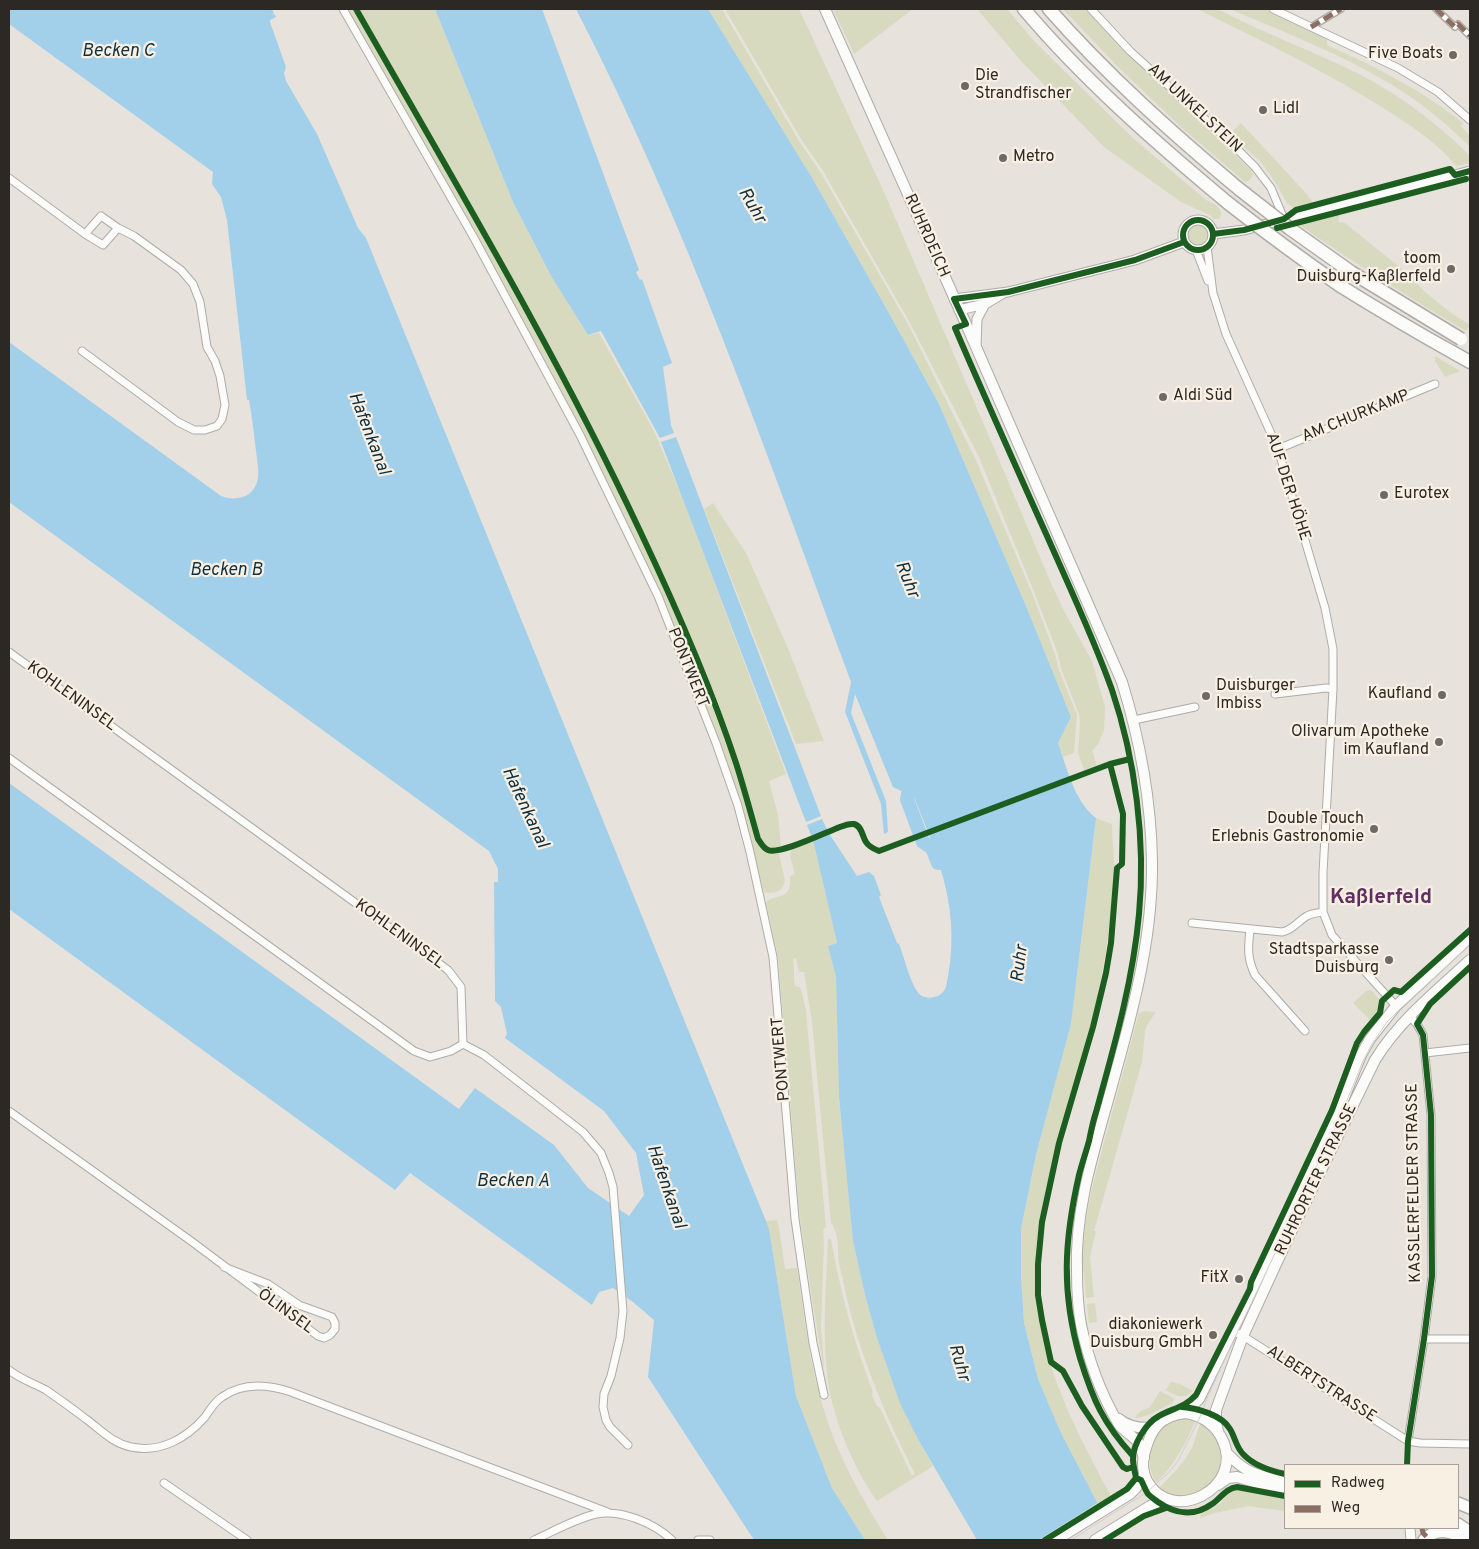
<!DOCTYPE html>
<html>
<head>
<meta charset="utf-8">
<style>
	body { margin:0 }
	#map { position:relative; width:1479px; height:1549px; overflow:hidden; background:#e7e2dc; font-family:Overpass,sans-serif }
	canvas { display:block }
	.frame { position:absolute; inset:0; border:10px solid #2c2925; pointer-events:none }
	.legend { position:absolute; left:1284px; top:1464px; width:175px; height:65px; box-sizing:border-box; background:#f9f0e4; border:1px solid #a7a098; margin:0; padding:6px 9px; list-style:none; font-size:15px; color:#2c2925 }
	.legend li { display:flex; align-items:center; gap:10px; height:25px }
	.legend b { width:25px; border:1px solid #a7a098 }
</style>
</head>
<body>
<div id="map">
<canvas width="1479" height="1549"></canvas>
<div class="frame"></div>
<ul class="legend">
<li><b style="height:6px;background:#1b5e20"></b>Radweg</li>
<li><b style="height:6px;background:#8d6e63"></b>Weg</li>
</ul>
</div>
<script>
const ctx = document.querySelector('canvas').getContext('2d');
ctx.lineJoin = 'round';
function fill(path, color) { ctx.fillStyle = color; ctx.fill(path, 'evenodd'); }
function stroke(path, color, width, dash) { ctx.strokeStyle = color; ctx.lineWidth = width; ctx.lineCap = dash ? 'butt' : 'round'; ctx.setLineDash(dash || []); ctx.stroke(path); }
function label(font, color, halo, rows, align = 'center') {
  ctx.font = font + ' Overpass,sans-serif'; ctx.lineWidth = 4.5; ctx.setLineDash([]); ctx.textBaseline = 'middle'; ctx.strokeStyle = halo; ctx.fillStyle = color; for (const [text, x, y, turn = 0] of rows) {
    ctx.save(); ctx.translate(x, y); ctx.rotate((+turn || 0) * Math.PI / 180); ctx.textAlign = isNaN(turn) ? turn : align; if (halo) ctx.strokeText(text, 0, 0); ctx.fillText(text, 0, 0); ctx.restore();
  }
}
fill(new Path2D(`
	M347,9h7c98,172 200,343 285,523 35,75 70,152 96,232 8,25 14,50 22,75 7,13 10,12 22,15l6,26c-1,11 -11,15 -21,12l-23,-88 -21,-63 -58,-147 -79,-161 -45,-86 -61,-111z
	M358,9h77l78,193 38,74 37,59 11,-2 55,98 29,68 103,275 -17,7 9,34 3,31 -1,2c-10,4 -15,-1 -21,-10 -7,-25 -13,-51 -22,-76 -24,-76 -58,-150 -92,-223 -85,-182 -188,-355 -287,-530z
	M708,9h14l77,132 22,32 88,153 66,132 57,135 23,61 4,16 18,45 -3,38 -11,4 -5,-14 13,-26 -45,-111 -87,-202 -54,-98 -74,-130z
	M725,9h74l85,183 113,263 54,128 13,28 28,50 13,46 -1,23 -6,14 -6,7 5,14 -13,5 -6,-17 2,-31 -1,-8 -18,-45 -3,-15 -24,-62 -55,-135 -69,-134 -87,-152 -22,-32z
	M833,9h80l-59,45z
	M977,9h30l28,33 99,97 72,61c8,4 20,9 13,19h-6l-3,-4 -29,-13 -77,-55 -82,-85z
	M1063,9h22c52,57 111,107 166,161l2,5 -3,5 -5,2 -65,-56 -60,-57z
	M1197,9h21c45,24 93,41 139,64 42,21 80,50 113,83v7l-14,3c-18,-23 -44,-39 -68,-55 -61,-39 -126,-70 -191,-102z
	M1230,9h35l62,29v7c49,22 95,45 136,78l-2,3 9,10v11c-24,-24 -51,-46 -81,-64 -50,-30 -106,-51 -159,-74z
	M1241,123l64,69 7,9v2l-17,6 -8,-6 -10,-18 -16,-23 -31,-28z
	M1340,212l-2,10 7,1 62,50 18,19 26,21 19,12 -4,6c-58,-34 -113,-69 -168,-107z
	M1188 235a10 10 0 1 1 20 0a10 10 0 1 1-20 0Z
	M1435,356l25,15 -15,6 -10,-16z
	M713,503l33,50 41,93 37,95 -28,3 -92,-235z
	M1096,818l16,6c0,14 2,28 2,41 -1,54 -11,108 -23,161 -22,93 -66,187 -53,284 10,68 41,127 73,186l-13,8 -37,-71 -23,-54 -14,-56 -3,-46v-48l15,-74 35,-131z
	M813,840l24,103 -9,3 8,31 3,120 14,144 12,54 12,43 42,103 14,25 -56,35c-21,-29 -40,-73 -47,-108 -9,-49 -4,-105 -2,-154h3c9,52 23,104 42,153l-1,3 5,11 3,2 32,68 3,-2c-31,-61 -58,-125 -72,-193 -1,-8 -5,-17 -5,-26 0,-10 0,-24 -7,-32l-19,-201 -8,-50h-5l-3,-14 -3,1c2,11 0,18 2,27l4,1 2,2 5,22 20,216 -3,3 1,13 -3,83 3,40 -1,1 -23,-148 -22,-262 -12,-55c12,-9 26,-1 24,-26l5,-2 -5,-18 1,-6z
	M1371,990l9,10v8l-10,12 -17,-17 13,-12z
	M1144,1011l12,1 -9,13 -2,7 -3,30 -48,169h2l-6,26 4,40 -8,1 -2,-26h-2c-1,-49 13,-97 26,-144 10,-38 21,-77 31,-115z
	M777,1220l2,8 6,41 12,-1c7,46 12,96 27,142 14,47 38,89 64,130h-23l-33,-52 -36,-92 -27,-167 -3,-8z
	M1095,1303l2,19 -8,1 -2,-19z
	M1171,1382l9,2 13,7c-10,9 -16,5 -27,-1z
	M1160,1391l13,7 1,1 -1,4c-13,5 -25,15 -39,15l7,-7 9,-4z
	M1184,1418l12,2c-11,25 -21,44 -40,63 -12,-20 -7,-53 16,-63 3,-2 8,-2 12,-2z
	M1201,1422c50,38 -5,97 -42,66 12,-12 25,-25 33,-40 3,-7 5,-17 9,-26z
	M1237,1488l48,11v12l-37,-5 -33,7 -15,5 1,-4 14,-7 7,-5 6,-11z`), '#d8dabf');
fill(new Path2D(`
	M9,9h263l2,4 -3,2 3,-1 2,3 -6,3v2l16,45 -2,6 2,8 31,53 41,94 8,10 400,983 3,8 27,167 36,92 33,52h-111l-106,-163 6,-57 -21,-18 -20,-14 -14,4 -7,13 -182,-132 -15,17 -386,-281v-126l450,326 16,-21 79,57 34,43 41,28 15,-21 -8,-42 -32,-42 -99,-73 2,-4 -6,-27 -6,-6 -1,-119h4v-13l-9,-18 -480,-349v-160l212,154c16,6 34,1 37,-18 1,-9 -1,-18 -2,-27 -2,-17 -4,-34 -7,-51h-2l-20,-180 -6,-23 -9,-13 1,-12 -204,-148z
	M435,9h107l97,261 -3,2 4,8 2,-1 30,84 -9,4 8,58 3,8 -14,5 -59,-107 -13,4 -37,-59 -38,-74z
	M576,9h132l103,167 74,130 54,98 87,202 45,111 -13,26c9,25 16,58 38,75l-25,206 -35,131 -15,74v48l3,46 14,56 23,54 37,71 16,36h-137l-58,-99 -19,-38 -23,-65 -12,-43 -12,-54 -5,-50 -9,-94 -3,-120 -8,-31 9,-3 -24,-103 -6,-15 15,-6 8,16 27,41 12,-4 5,4 7,19 -2,2 18,46 2,1c5,12 13,47 23,52 4,2 9,2 12,1 6,-1 10,-5 12,-10 16,-73 -5,-123 -32,-190l-21,-10 -38,-93 -4,19 35,88 2,31 -4,2 -3,-30 -36,-92 6,-30c-84,-227 -164,-458 -275,-673z
	M676,437l145,379 -15,6 -145,-380z`), '#a2d0ea');
fill(new Path2D(`
	M1099,1502l16,35 -4,3h-72z`), '#e7e2dc');
stroke(new Path2D(`
	M908,794l-1,5 16,43 9,6 6,15h2`), '#a2d0ea', 14);
const pedestrian = new Path2D(`
	M1436,9l19,18 3,-3 12,12
	M1311,27l30,-18`);
const minor = new Path2D(`
	M343,9l131,229 106,197 78,161 58,147 22,63 12,46 23,105 22,262 18,124 11,52
	M1091,9l39,42 96,87 29,29 16,21 13,31
	M1273,9l125,59 40,24 32,28
	M9,178l76,56 18,11 15,-17 -17,-12 -16,18
	M1207,247l6,46 13,41 52,115 47,159 8,41v40l-10,184v39l9,23 64,71
	M1196,250l12,31
	M82,351l96,71 16,8h11l12,-4 5,-7 3,-14 -5,-29 -5,-15 -8,-14 -7,-45 -7,-18 -12,-14 -47,-34 -16,-8
	M1278,449l157,-65
	M9,652l439,318 13,17 2,57
	M1275,694l51,-6 7,1
	M1134,720l61,-13
	M9,758l405,293 16,6 21,-6 12,-7
	M1192,923l90,9c11,-2 16,-11 25,-16 5,-3 11,-3 16,-4
	M1250,930c-2,18 -3,28 5,45l50,56
	M463,1044l21,11 99,77 18,21 8,20 4,14 10,124 -3,27 -9,38 -7,18 -1,13 3,13 4,7 18,18
	M1425,1053l45,-5
	M9,1111l182,130 127,95 6,2 6,-3 5,-6v-6l-3,-6 -33,-12 -31,-21 -44,-17
	M1233,1331l10,5 165,105 12,2 50,1
	M1424,1339h46
	M9,1370c11,9 24,13 37,20 13,9 27,19 40,29 15,11 26,24 45,28 29,6 55,-8 74,-30 5,-7 9,-15 17,-20 21,-15 45,-13 69,-5l319,121
	M1408,1441l16,-102 8,-63 -1,-161 -8,-80 -6,-11 -7,-7
	M164,1483l83,57
	M534,1540c18,-8 43,-22 62,-26 25,-5 58,9 76,26
	M698,1540h12`);
const tertiary = new Path2D(`
	M1183 235a15 15 0 1 1 30 0a15 15 0 1 1-30 0Z
	M1213,234l31,-4 226,-59
	M954,299l54,-7 127,-32 49,-18
	M959,310l26,-6 17,-10
	M976,346l1,-27 8,-15
	M1410,1528l1,12`);
const secondary = new Path2D(`
	M825,9l141,315 156,358c18,58 29,118 30,179 1,72 -17,142 -36,210 -17,65 -42,133 -39,201 0,17 1,36 4,53 7,33 20,69 37,98 5,8 14,12 20,19 3,4 4,11 6,16
	M1178,1414l13,-7 8,-8 116,-237 23,-49 23,-58 9,-16 26,-33 74,-69
	M1119,1419c11,9 23,10 37,8
	M1218,1431l-2,-8v-13l27,-74 45,-98 87,-178c24,-39 62,-70 95,-100`);
const primary = new Path2D(`
	M1186,1413c17,3 30,12 37,28 21,47 -51,85 -76,40 -4,-8 -5,-17 -3,-26 6,-24 15,-40 42,-42z
	M1226,1452c20,22 31,23 59,29
	M1218,1485l10,-7 9,-1 48,14
	M1056,1540l74,-46 6,-6 8,-13
	M1095,1540l55,-34 16,-7`);
const trunk = new Path2D(`
	M1458,1503l12,5
	M1458,1524l12,8
	M1424,1540c13,-14 29,-8 43,0`);
const motorway = new Path2D(`
	M1024,9c61,72 132,134 204,194
	M1049,9c58,66 123,124 190,180
	M1454,353l16,9`);
stroke(pedestrian, '#afaca7', 8);
stroke(minor, '#afaca7', 9);
stroke(tertiary, '#afaca7', 11);
stroke(secondary, '#afaca7', 12);
stroke(primary, '#afaca7', 12);
stroke(trunk, '#afaca7', 14);
stroke(motorway, '#afaca7', 15);
stroke(pedestrian, '#fbfbfa', 5);
stroke(minor, '#fbfbfa', 7);
stroke(tertiary, '#fbfbfa', 9);
stroke(secondary, '#fbfbfa', 10);
stroke(primary, '#fbfbfa', 10);
stroke(trunk, '#fbfbfa', 11);
stroke(motorway, '#fbfbfa', 12);
stroke(new Path2D(`
	M1071,1540l76,-48 21,-19 10,-12 22,-44 8,-21 29,-63 105,-220 21,-52 9,-17 15,-22 13,-13 70,-64`), '#d1d0ce', 1);
const motorwayBridge = new Path2D(`
	M1239,189l50,39 62,44 110,67
	M1228,203c37,29 75,57 114,84 37,23 74,45 112,66`);
stroke(motorwayBridge, '#afaca7', 15, []);
stroke(motorwayBridge, '#fbfbfa', 12);
stroke(new Path2D(`
	M1436,9l19,18 3,-3 12,12
	M1311,27l30,-18
	M1422,1528l1,5 7,7`), '#8d6e63', 5, [10, 5]);
stroke(new Path2D(`
	M356,9c98,172 200,343 284,522 36,76 70,153 96,232 8,25 15,51 22,76 3,4 5,9 10,11 11,5 54,-16 67,-21 6,-2 12,-6 19,-5 8,2 8,12 12,18 3,5 8,7 13,9l231,-87 20,-5
	M1183 235a15 15 0 1 1 30 0a15 15 0 1 1-30 0Z
	M1277,228l189,-49
	M1213,234l31,-4 40,-11 12,-9 154,-41 5,6 15,-4
	M1110,764l13,50 -1,50 -5,4 -6,75 -5,30 -13,54 -34,116 -17,79 -4,42v31l4,25 9,42 12,9 19,35 41,61 4,2 6,-2
	M1182,1407c15,1 40,8 48,22 5,8 6,18 13,25 10,11 28,17 42,20
	M1133,1456c-30,-33 -40,-56 -53,-98 -19,-66 -16,-117 -1,-183 3,-12 7,-23 10,-34 2,-10 4,-20 7,-29 18,-65 37,-131 43,-198 7,-73 -4,-156 -27,-224 -18,-51 -43,-104 -65,-154 -31,-69 -62,-138 -92,-208l11,-4 -12,-25 54,-7 127,-32 49,-18
	M1407,1465l1,-24 16,-102 8,-63 -1,-161 -8,-80 -6,-11 13,-20 40,-37
	M1285,1496l-48,-9c-11,1 -16,11 -25,17 -18,13 -37,10 -54,-2 -4,-3 -7,-5 -10,-8 -3,-4 -4,-9 -7,-14l-5,-2c-1,-6 -3,-13 -3,-19 0,-15 13,-36 26,-43 14,-8 25,-8 37,-21l54,-106 1,-7 81,-172 25,-67 7,-11 16,-19 2,-12 12,-11 7,2 69,-62
	M1045,1540l82,-51 9,-11
	M1105,1540l39,-24 22,-8`), '#1b5e20', 6);
for (const [x, y, r, color] of [
	[1453,55,5,"#6d6a65"],
	[965,86,5,"#6d6a65"],
	[1263,110,5,"#6d6a65"],
	[1003,158,5,"#6d6a65"],
	[1451,269,5,"#6d6a65"],
	[1163,397,5,"#6d6a65"],
	[1384,495,5,"#6d6a65"],
	[1442,695,5,"#6d6a65"],
	[1206,696,5,"#6d6a65"],
	[1439,742,5,"#6d6a65"],
	[1374,829,5,"#6d6a65"],
	[1389,960,5,"#6d6a65"],
	[1239,1279,5,"#6d6a65"],
	[1213,1335,5,"#6d6a65"]
]) { const dot = new Path2D(); dot.arc(x, y, r, 0, 2 * Math.PI); ctx.fillStyle = color; ctx.fill(dot); stroke(dot, '#f9f0e4', 2); }
label('16px', '#2c2925', '#f9f0e4', [
	["Five Boats",1443,55],
	["Die",975,77,"left"],
	["Strandfischer",975,95,"left"],
	["Lidl",1273,110,"left"],
	["Metro",1013,158,"left"],
	["toom",1441,260],
	["Duisburg-Kaßlerfeld",1441,278],
	["Aldi Süd",1173,397,"left"],
	["Eurotex",1394,495,"left"],
	["Duisburger",1216,687,"left"],
	["Imbiss",1216,705,"left"],
	["Kaufland",1432,695],
	["Olivarum Apotheke",1429,733],
	["im Kaufland",1429,751],
	["Double Touch",1364,820],
	["Erlebnis Gastronomie",1364,838],
	["Stadtsparkasse",1379,951],
	["Duisburg",1379,969],
	["FitX",1229,1279],
	["diakoniewerk",1203,1326],
	["Duisburg GmbH",1203,1344]
], 'right');
label('16px', '#2c2925', '#f9f0e4', [
	["AM UNKELSTEIN",1194,109,43],
	["RUHRDEICH",926,236,66],
	["AM CHURKAMP",1356,417,-22],
	["AUF DER HÖHE",1287,487,72],
	["PONTWERT",687,668,68],
	["KOHLENINSEL",71,697,36],
	["KOHLENINSEL",399,935,36],
	["PONTWERT",782,1059,-95],
	["RUHRORTER STRASSE",1317,1180,-64],
	["KASSLERFELDER STRASSE",1415,1183,-91],
	["ÖLINSEL",285,1312,36],
	["ALBERTSTRASSE",1321,1385,33]
]);
label('italic 18px', '#103040', '#f9f0e4', [
	["Becken C",118,52],
	["Ruhr",751,206,60],
	["Hafenkanal",368,434,69],
	["Becken B",226,571],
	["Ruhr",906,580,68],
	["Hafenkanal",524,808,65],
	["Ruhr",1021,964,-83],
	["Becken A",513,1182],
	["Hafenkanal",665,1187,71],
	["Ruhr",958,1363,74]
]);
label('bold 21px', '#603062', '#f9f0e4', [
	["Kaßlerfeld",1381,899]
]);
</script>
</body>
</html>
